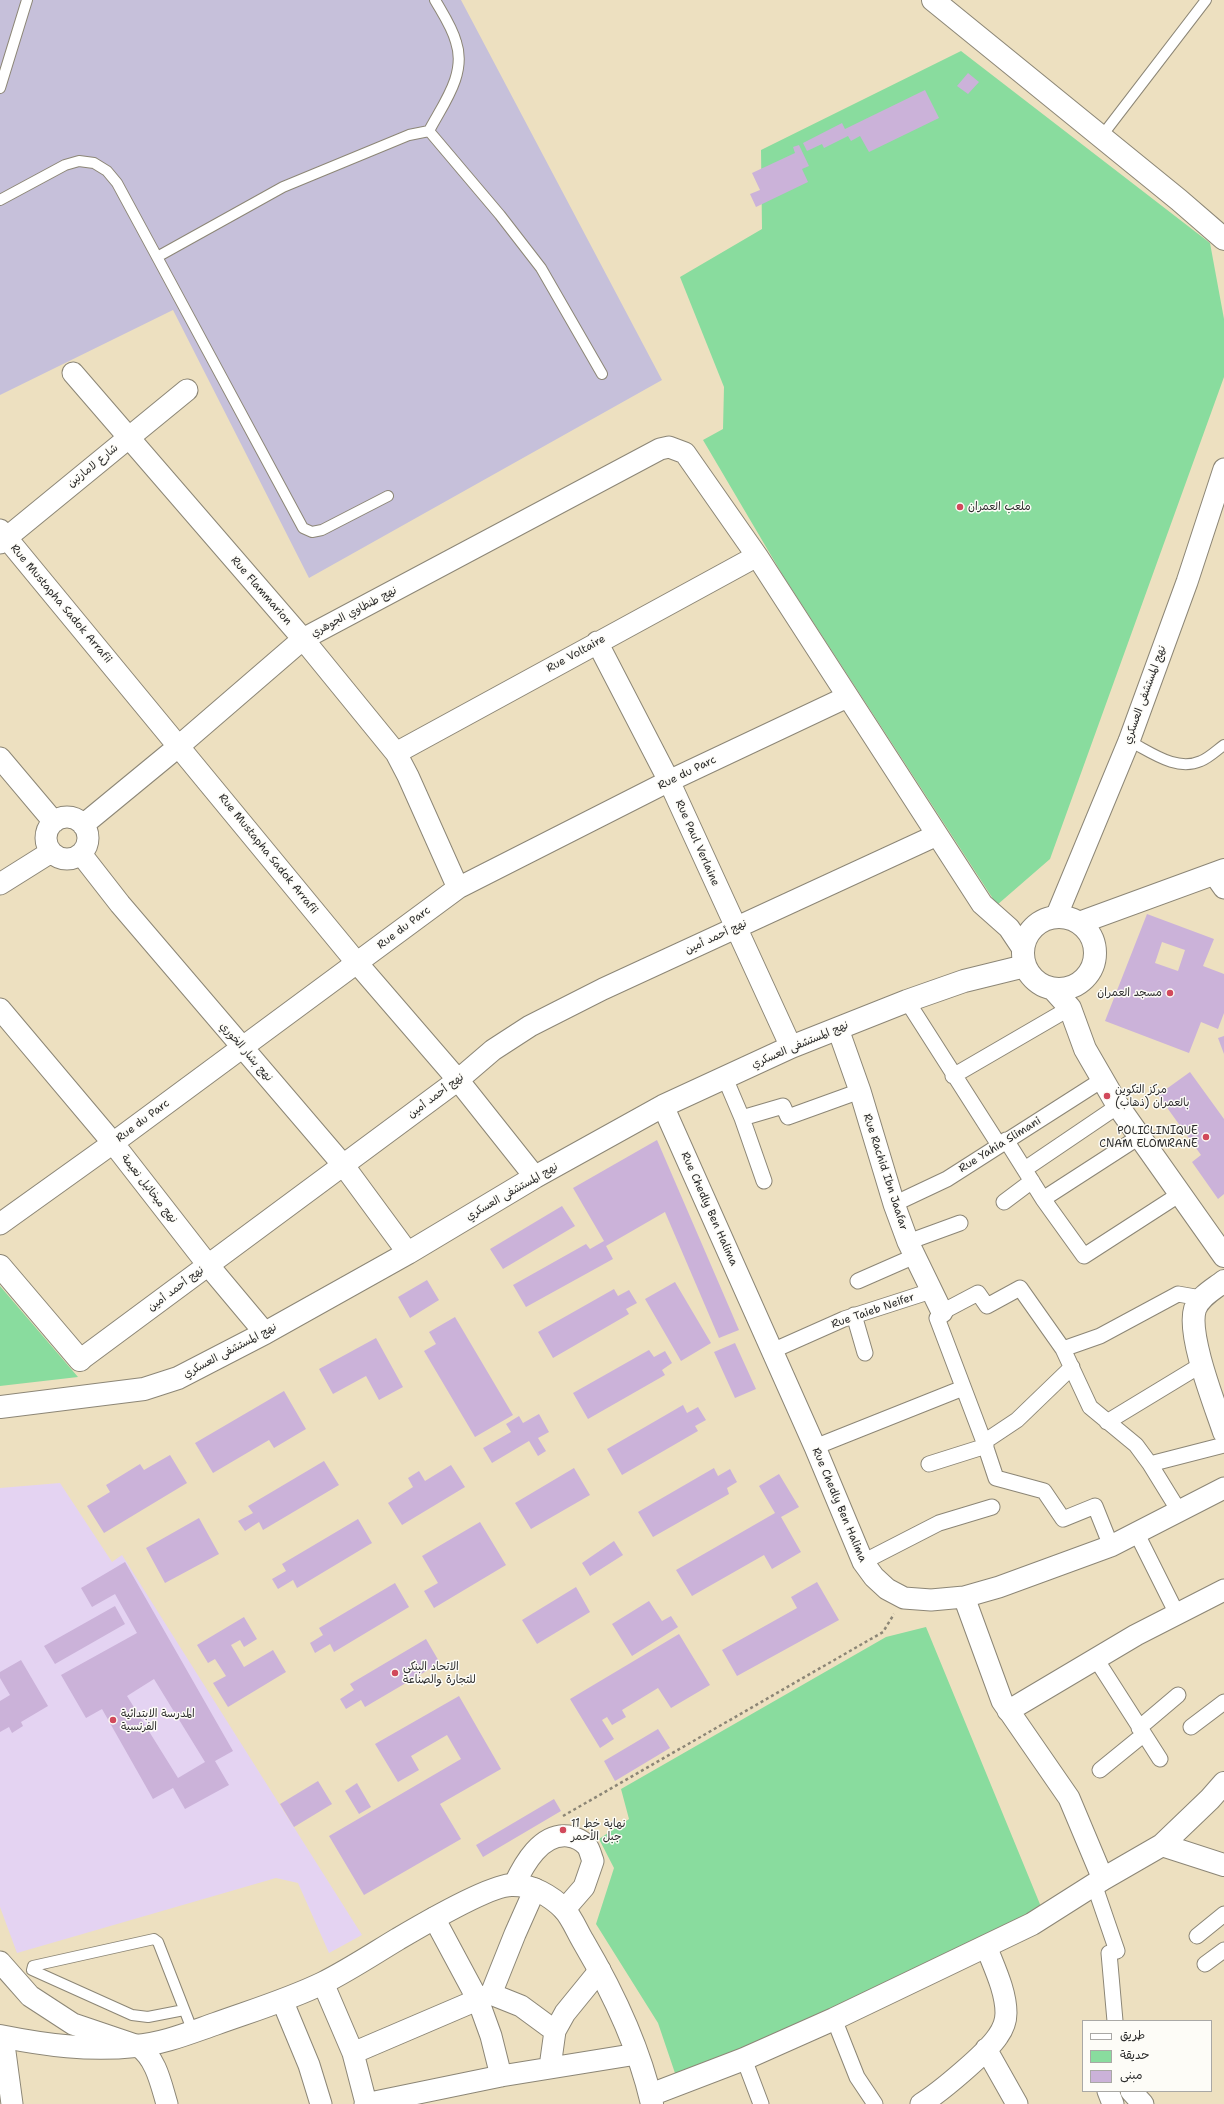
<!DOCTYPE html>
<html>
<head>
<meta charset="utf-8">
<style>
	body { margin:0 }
	#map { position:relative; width:1224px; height:2104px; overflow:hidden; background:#ede0c0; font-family:"Shantell Sans","Playpen Sans Arabic",sans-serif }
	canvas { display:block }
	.legend { position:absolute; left:1082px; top:2020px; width:130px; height:72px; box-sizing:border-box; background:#fdfcf7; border:1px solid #a9a8a5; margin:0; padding:5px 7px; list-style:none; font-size:12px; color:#2b2b2b }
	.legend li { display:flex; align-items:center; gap:8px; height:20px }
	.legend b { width:20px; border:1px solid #a9a8a5 }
</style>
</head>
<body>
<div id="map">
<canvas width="1224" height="2104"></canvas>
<ul class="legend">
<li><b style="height:5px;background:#fff"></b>طريق</li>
<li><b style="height:11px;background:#89dc9e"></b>حديقة</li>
<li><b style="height:11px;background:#cbb2d9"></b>مبنى</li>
</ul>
</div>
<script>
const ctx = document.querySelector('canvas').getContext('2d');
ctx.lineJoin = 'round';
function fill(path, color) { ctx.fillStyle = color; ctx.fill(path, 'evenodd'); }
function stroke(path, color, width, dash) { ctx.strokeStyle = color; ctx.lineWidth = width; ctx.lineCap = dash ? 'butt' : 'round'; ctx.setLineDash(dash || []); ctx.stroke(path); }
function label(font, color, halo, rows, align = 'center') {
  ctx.font = font + ' "Shantell Sans","Playpen Sans Arabic",sans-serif'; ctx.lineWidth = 3; ctx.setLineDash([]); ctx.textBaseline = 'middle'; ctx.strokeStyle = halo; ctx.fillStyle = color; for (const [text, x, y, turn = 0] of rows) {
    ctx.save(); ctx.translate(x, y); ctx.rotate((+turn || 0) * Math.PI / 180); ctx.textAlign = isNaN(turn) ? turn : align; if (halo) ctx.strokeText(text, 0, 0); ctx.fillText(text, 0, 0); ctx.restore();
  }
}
fill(new Path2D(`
	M60,1483l52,79 10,-7 240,380 -33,18 -31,-70 -22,-5 -259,75 -17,-46v-419z`), '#e4d3f2');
fill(new Path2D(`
	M0,0h461l201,380 -353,198 -136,-268 -173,85z`), '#c6c0da');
fill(new Path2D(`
	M961,51l249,192 14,76v58l-174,482 -53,46 -215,-331 -79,-134 20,-11 1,-42 -44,-110 82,-48 -1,-79z
	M0,1286l78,91 -78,9z
	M926,1627l118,287 -366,168 -20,-59 -62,-99 18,-56 -15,-29 30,-20 -8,-30 265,-152z`), '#89dc9e');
fill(new Path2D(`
	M968,73l11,9 -11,12 -11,-8z
	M925,90l14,28 -70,34 -9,-16 -9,5 -3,-5 -24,12 -2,-4 -15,7 -4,-8 39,-20 3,6z
	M799,145l10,21 -7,3 6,13 -52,25 -6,-13 10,-4 -8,-17 43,-20 -2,-6z
	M1147,914l67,25 -11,27 21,8v39l-6,16 -17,-7 -12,31 -84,-32zM1162,942l23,8 -7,21 -23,-8z
	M1224,1036v18l-6,-16z
	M1190,1072l34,47v75l-6,5 -26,-37 9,-7 -43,-60z
	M657,1140l82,190 -20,8 -54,-126 -59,34 7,13 -87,48 -13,-22 73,-41 4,5 14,-8 -31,-53z
	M562,1206l13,20 -72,43 -13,-20z
	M427,1280l12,20 -29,18 -12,-21z
	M675,1282l36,61 -30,18 -36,-62z
	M614,1289l4,7 11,-6 8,13 -11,6 3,5 -76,44 -15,-26z
	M455,1317l58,98 -38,22 -51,-86 12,-7 -7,-12z
	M376,1338l27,49 -24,13 -13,-24 -33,18 -14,-25z
	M735,1343l21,46 -21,9 -21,-46z
	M649,1350l5,7 11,-6 7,12 -10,7 3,5 -77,44 -15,-26z
	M284,1391l22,38 -32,19 -5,-8 -56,33 -18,-30z
	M683,1405l4,8 11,-6 8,13 -11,6 3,5 -76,44 -15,-26z
	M539,1414l10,18 -11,6 8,13 -8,5 -9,-15 -37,22 -9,-15 28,-16 -5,-8 13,-8 4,7z
	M170,1455l17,28 -83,50 -17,-27 23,-14 -4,-7 34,-21 4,6z
	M324,1461l15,24 -76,45 -4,-8 -14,9 -7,-10 15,-8 -5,-7z
	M451,1465l14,22 -63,38 -14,-22 25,-16 -5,-9 11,-7 6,10z
	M574,1468l16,27 -59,34 -16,-26z
	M714,1468l4,8 12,-7 7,13 -10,6 2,6 -76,43 -15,-25z
	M779,1474l20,33 -18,10 20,35 -29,17 -8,-14 -72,41 -16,-26 99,-57 -16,-27z
	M199,1518l20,36 -54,29 -19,-35z
	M358,1519l14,24 -75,45 -4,-8 -15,9 -6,-10 14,-8 -4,-7z
	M480,1522l26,43 -72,43 -10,-17 14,-8 -16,-27z
	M614,1541l9,14 -33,21 -8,-13z
	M125,1562l108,189 -18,10 14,24 -44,24 -12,-21 -20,11 -51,-90 -16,9 -25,-43 76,-42 -22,-39 -23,13 -11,-19zM154,1679l51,83 -27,16 -51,-82z
	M817,1582l22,38 -102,56 -15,-26 75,-42 -6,-11z
	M395,1583l14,24 -75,45 -4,-8 -15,9 -5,-10 13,-8 -4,-7z
	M576,1587l14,25 -53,32 -15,-24z
	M649,1601l13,20 9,-5 7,11 -46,29 -20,-32z
	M115,1606l10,18 -70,40 -11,-18z
	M244,1617l13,22 -13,8 -4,-7 -9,5 13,22 29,-17 13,22 -58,35 -15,-24 13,-7 -11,-17 -7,4 -11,-18z
	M679,1634l31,51 -39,23 -13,-20 -36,22 4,7 -14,8 -5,-8 -5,3 12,19 -14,9 -30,-49z
	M426,1639l14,24 -75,44 -4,-7 -15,9 -6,-10 14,-9 -4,-6z
	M21,1660l27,46 -27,16 2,4 -11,7 -3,-6 -9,5v-31l10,-6 -10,-17v-6z
	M459,1696l42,73 -61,35 21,35 -97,56 -35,-59 132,-77 -14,-24 -36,21 8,14 -21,12 -23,-38z
	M658,1729l12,19 -55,33 -11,-20z
	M318,1781l14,23 -38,23 -14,-23z
	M357,1783l14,24 -12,7 -14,-23z
	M554,1799l7,12 -78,46 -7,-12z`), '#cbb2d9');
const service = new Path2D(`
	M0,88l27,-88
	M429,131c14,-27 38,-57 27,-89 -4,-15 -13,-28 -21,-42
	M1101,137l105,-137
	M0,200l65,-35 14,-4 15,2 13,8 10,12 40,74 146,271 9,4 10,-2 66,-34
	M157,257l126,-70 126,-52 20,-4 71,84 41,53 61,106
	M1129,741c22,11 47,31 72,20 8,-3 16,-11 23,-16
	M184,2010l-36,7 -16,-2 -100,-45 1,-4 121,-27 4,3 35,90`);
const pedestrian = new Path2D(`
	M907,1001l92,144
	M953,1076l117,-68
	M725,1078l17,40 22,63
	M742,1118l41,-12 5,11 72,-26
	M1006,1140l37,59 41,57 96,-62
	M1025,1169l93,-63
	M1043,1199l96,-62
	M1004,1202l28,-21
	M894,1204l53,-25 155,-99
	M908,1242l52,-19
	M858,1281l57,-25
	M854,1315l11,38
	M1063,1349l37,-13 78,-42 23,4
	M772,1351l72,-32 87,-28
	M1107,1422l94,-57
	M984,1442l33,-22 55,-53
	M815,1447l148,-59
	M929,1464l57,-18
	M1150,1464l74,-19
	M1137,1534l40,80
	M1111,1546l-16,-40 -32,13 -19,-28 -48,-13 -12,-36 -47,-124 5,-6 36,-19 9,13 33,-18 43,61 27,58 46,38 14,19 29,47
	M863,1562l76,-39 53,-16
	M1096,1659l64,100
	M1191,1727l33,-25
	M1139,1728l39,-33
	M1100,1770l43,-35
	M1094,1884l23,67 -8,2 6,68
	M1197,1936l27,-22
	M1205,1964l19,-14
	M834,2019l23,58 18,27
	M744,2059l17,45`);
const minor = new Path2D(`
	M73,373l230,266 93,114 12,23 50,112
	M0,530l357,433 101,117 77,97
	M0,543l187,-153
	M597,642l72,139 122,266
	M396,753l361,-197
	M0,758l54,64
	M46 838a21 21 0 1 1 42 0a21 21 0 1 1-42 0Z
	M83,825l96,-79 124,-107 357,-190 9,-2 16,6 72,103 225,348 27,24 14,21
	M81,854l39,50 224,262 64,87
	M1214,874l10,14
	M0,884l51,-32
	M1056,917l73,-176 58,-159 37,-113
	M0,1009l113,134 95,122 57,68
	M838,1029l22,62 34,113 14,38 34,70
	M663,1106l152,341 48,115 11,15 13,12 17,9 27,2 33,-3 35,-10 112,-41 113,-58
	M0,1224l113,-81 345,-255 211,-107 178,-84
	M80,1360l378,-280 35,-30 37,-24 73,-37 334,-154
	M964,1597l38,104 67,97 34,81
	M1008,1711l128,-76 88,-45
	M514,1885c10,-21 27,-52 54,-49 7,1 15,5 19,10 3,4 4,10 6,15l-9,26 -20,23
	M434,1918l44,82 13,36 10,40
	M0,1962l30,34 43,28 65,22c18,12 23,38 29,58
	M323,1983l30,70 13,50
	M491,1994l24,-60 20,-45
	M282,2000l27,65 12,39
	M3,2037l9,67
	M986,2049l31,55
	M353,2053l138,-59 30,12 34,25
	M550,2067l5,-36 10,-18 35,-43
	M1108,2091l5,13
	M1131,2091l12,13
	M365,2104l136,-28 136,-22
	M921,2104c18,-11 66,-51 77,-68 5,-7 8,-15 8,-23 0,-22 -12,-46 -20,-67`);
const tertiary = new Path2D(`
	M933,0l246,200 45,39
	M1023 953a36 36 0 1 1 72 0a36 36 0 1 1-72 0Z
	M1079,923l145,-53
	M1053,989l17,19 15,41 33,57 106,150
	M0,1266l80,94
	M1224,1281c-10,8 -24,15 -29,28 -8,26 20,96 29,123
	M0,1407l144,-18 34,-11 87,-45 143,-80 127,-76 128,-71 128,-59 116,-46 57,-20 61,-15
	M1162,1845l62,20
	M0,2036c45,9 89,15 135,10 27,-2 54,-13 80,-22 36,-13 73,-24 108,-41 26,-13 50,-29 75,-44 22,-13 93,-55 115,-54 19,0 38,11 51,24 8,9 13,22 19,32 30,51 56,105 69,163
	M650,2095l94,-36 90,-40 198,-95 71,-45 59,-34 48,-46 14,-16`);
stroke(service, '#8c8676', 12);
stroke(pedestrian, '#8c8676', 17);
stroke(minor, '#8c8676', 23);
stroke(tertiary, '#8c8676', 24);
stroke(new Path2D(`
	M563,1816l320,-184 11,-18`), '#8c8676', 2.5, [3, 3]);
stroke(service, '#fff', 10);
stroke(pedestrian, '#fff', 15);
stroke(minor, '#fff', 21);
stroke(tertiary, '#fff', 22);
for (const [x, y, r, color] of [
	[960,507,4,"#d1495b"],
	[1170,993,4,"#d1495b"],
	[1107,1096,4,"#d1495b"],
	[1206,1137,4,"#d1495b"],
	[395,1673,4,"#d1495b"],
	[113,1720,4,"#d1495b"],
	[563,1830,4,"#d1495b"]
]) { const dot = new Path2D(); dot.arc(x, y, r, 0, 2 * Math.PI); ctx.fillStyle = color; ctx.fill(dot); stroke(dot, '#fdfcf7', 1.5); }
label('11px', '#2b2b2b', '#fdfcf7', [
	["شارع لامارتين",93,466,-39],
	["Rue Flammarion",261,591,49],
	["Rue Mustapha Sadok Arrafii",61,604,50],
	["نهج طنطاوي الجوهري",354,612,-28],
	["Rue Voltaire",576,654,-29],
	["نهج المستشفى العسكري",1145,695,-70],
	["Rue du Parc",687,773,-26],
	["Rue Paul Verlaine",697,843,66],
	["Rue Mustapha Sadok Arrafii",268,854,51],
	["Rue du Parc",404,928,-37],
	["نهج أحمد أمين",716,937,-25],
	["نهج المستشفى العسكري",800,1045,-23],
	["نهج بشار الخوري",246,1052,49],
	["نهج أحمد أمين",436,1096,-37],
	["Rue du Parc",143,1121,-37],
	["Rue Yahia Slimani",1000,1145,-32],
	["Rue Rachid Ibn Jaafar",885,1172,72],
	["نهج ميخائيل نعيمة",149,1189,52],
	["نهج المستشفى العسكري",512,1192,-30],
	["Rue Chedly Ben Halima",709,1209,66],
	["نهج أحمد أمين",176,1289,-37],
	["Rue Taieb Neifer",873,1311,-19],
	["نهج المستشفى العسكري",230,1351,-28],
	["Rue Chedly Ben Halima",839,1505,67]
]);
label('11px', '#2b2b2b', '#fdfcf7', [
	["ملعب العمران",968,507],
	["مسجد العمران",1162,993,"right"],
	["مركز التكوين",1115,1090],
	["بالعمران (ذهاب)",1115,1103],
	["POLICLINIQUE",1198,1131,"right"],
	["CNAM ELOMRANE",1198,1144,"right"],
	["الاتحاد البنكي",403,1667],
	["للتجارة والصناعة",403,1680],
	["المدرسة الابتدائية",121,1714],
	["الفرنسية",121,1727],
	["نهاية خط 11",571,1824],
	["جبل الأحمر",571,1837]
], 'left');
</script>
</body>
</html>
